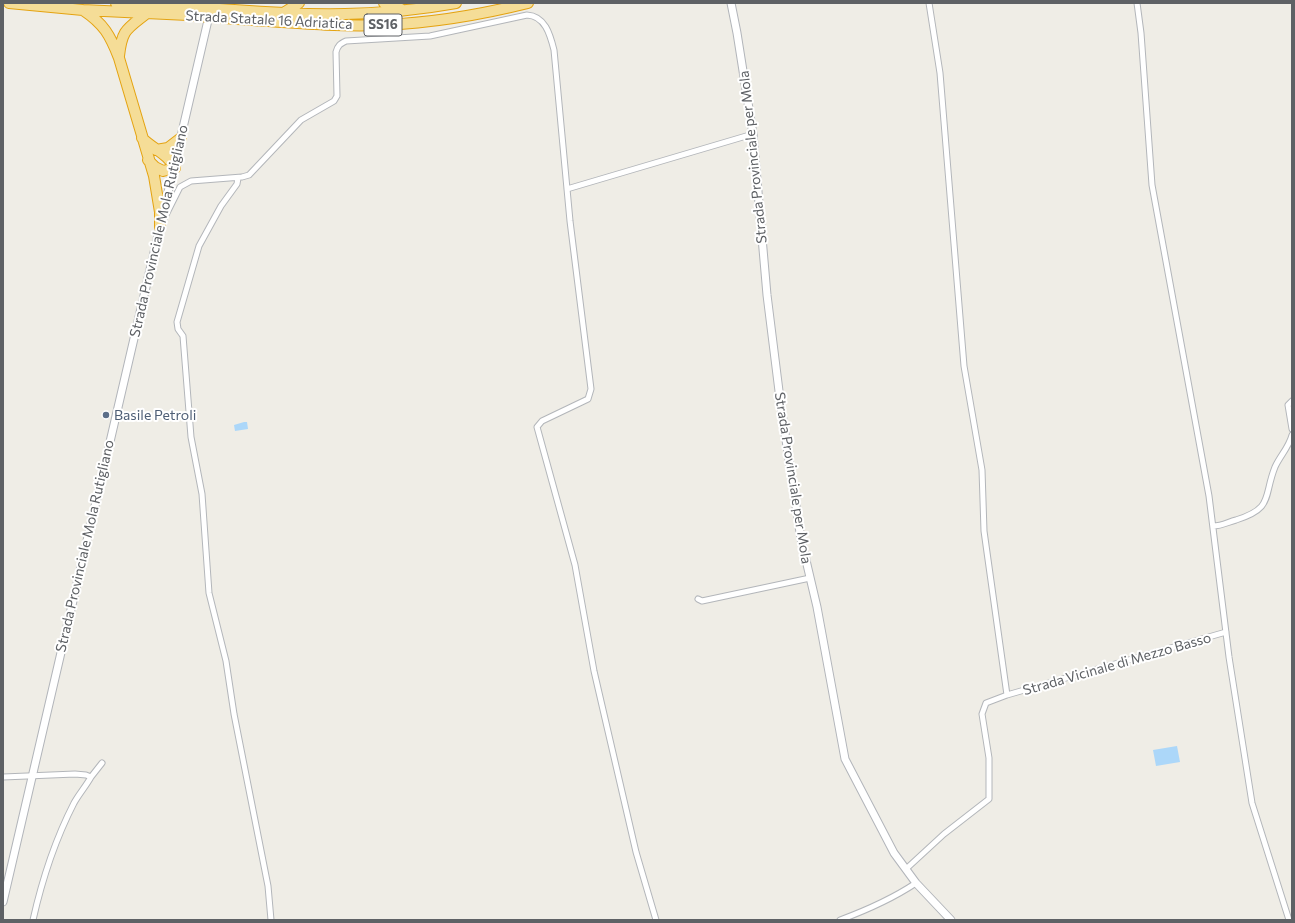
<!DOCTYPE html>
<html>
<head>
<meta charset="utf-8">
<style>
	body { margin:0 }
	#map { position:relative; width:1295px; height:923px; overflow:hidden; background:#efede6; font-family:Commissioner,sans-serif }
	canvas { display:block }
	.frame { position:absolute; inset:0; border:4px solid #5e6165; pointer-events:none }
</style>
</head>
<body>
<div id="map">
<canvas width="1295" height="923"></canvas>
<div class="frame"></div>
</div>
<script>
const ctx = document.querySelector('canvas').getContext('2d');
ctx.lineJoin = 'round';
function fill(path, color) { ctx.fillStyle = color; ctx.fill(path, 'evenodd'); }
function stroke(path, color, width, dash) { ctx.strokeStyle = color; ctx.lineWidth = width; ctx.lineCap = dash ? 'butt' : 'round'; ctx.setLineDash(dash || []); ctx.stroke(path); }
function label(font, color, halo, rows, align = 'center') {
  ctx.font = font + ' Commissioner,sans-serif'; ctx.lineWidth = 4; ctx.setLineDash([]); ctx.textBaseline = 'middle'; ctx.strokeStyle = halo; ctx.fillStyle = color; for (const [text, x, y, turn = 0] of rows) {
    ctx.save(); ctx.translate(x, y); ctx.rotate((+turn || 0) * Math.PI / 180); ctx.textAlign = isNaN(turn) ? turn : align; if (halo) ctx.strokeText(text, 0, 0); ctx.fillText(text, 0, 0); ctx.restore();
  }
}
fill(new Path2D(`
	M244,422h3l1,7 -13,2 -1,-6z
	M1177,746l3,16 -24,4 -3,-16z`), '#acd7f9');
const street = new Path2D(`
	M1137,3l4,30 11,152 57,311 20,161 23,146 37,117
	M238,178l-1,6 -16,22 -22,40 -22,76 1,7 5,7 8,101 11,57 7,99 17,68 8,53 34,172 3,34
	M567,189l186,-55
	M164,219l16,-32 11,-6 51,-4 7,-2 52,-55 33,-19 3,-5 -1,-44c2,-7 4,-8 10,-11l84,-5 97,-21c18,1 23,19 27,35l16,171 21,168 -3,10 -46,22 -5,6 38,138 19,106 42,181 20,68
	M1292,401l-4,4 4,24
	M1213,526c9,0 15,-4 23,-6 38,-12 27,-23 39,-53 5,-11 14,-20 17,-32
	M698,599l4,2 108,-23
	M1007,695l219,-63
	M3,777l72,-3 11,1 5,2 11,-14
	M906,869l38,-35 45,-35v-41l-7,-44 4,-11 21,-8 -23,-164 -2,-61 -18,-104 -24,-293 -11,-70
	M33,920c9,-40 22,-80 41,-117 5,-9 12,-17 17,-26
	M840,920c27,-10 52,-21 76,-37`);
const secondary = new Path2D(`
	M731,3l6,30 16,101 14,161 14,112 20,132 16,68 28,152 49,94 22,30 35,37
	M3,902l209,-899`);
const highway = new Path2D(`
	M9,3l74,7 105,5
	M116,3l73,4
	M384,3l17,6
	M83,10c21,14 27,25 36,48l35,118 6,36v15
	M234,10c78,6 144,7 222,-7
	M282,14l17,-11
	M237,19c48,3 97,8 146,6 49,-2 97,-10 145,-22
	M119,56c3,-27 8,-27 28,-43
	M142,138c11,11 26,16 33,30l-12,3 -8,-4 -7,-7
	M156,150l12,-2 13,-10`);
stroke(street, '#b3b6ba', 7);
stroke(secondary, '#b2b5ba', 9);
stroke(highway, '#e4a311', 12);
stroke(street, '#fff', 5);
stroke(secondary, '#fff', 7);
stroke(highway, '#f5dd97', 10);
const highwayBridge = new Path2D(`
	M189,7l45,3
	M188,15l49,4`);
stroke(highwayBridge, '#e4a311', 12, []);
stroke(highwayBridge, '#f5dd97', 10);
for (const [x, y, r, color] of [
	[106,415,4,"#5c6f8a"]
]) { const dot = new Path2D(); dot.arc(x, y, r, 0, 2 * Math.PI); ctx.fillStyle = color; ctx.fill(dot); stroke(dot, '#fff', 1.5); }
for (const [x, y, w] of [
	[383,25,38]
]) { const box = new Path2D(); box.roundRect(x - w / 2, y - 11, w, 22, 3); ctx.fillStyle = '#fff'; ctx.fill(box); stroke(box, '#5e6165', 1); }
label('bold 13px', '#5e6165', null, [
	["SS16",383,25]
]);
label('14px', '#5e6165', '#fff', [
	["Strada Statale 16 Adriatica",269,20,3],
	["Strada Provinciale per Mola",753,157,-96],
	["Strada Provinciale Mola Rutigliano",159,231,-77],
	["Strada Provinciale per Mola",793,478,81],
	["Strada Provinciale Mola Rutigliano",85,546,-77],
	["Strada Vicinale di Mezzo Basso",1117,664,-16]
]);
label('14px', '#4e5e75', '#fff', [
	["Basile Petroli",114,415]
], 'left');
</script>
</body>
</html>
